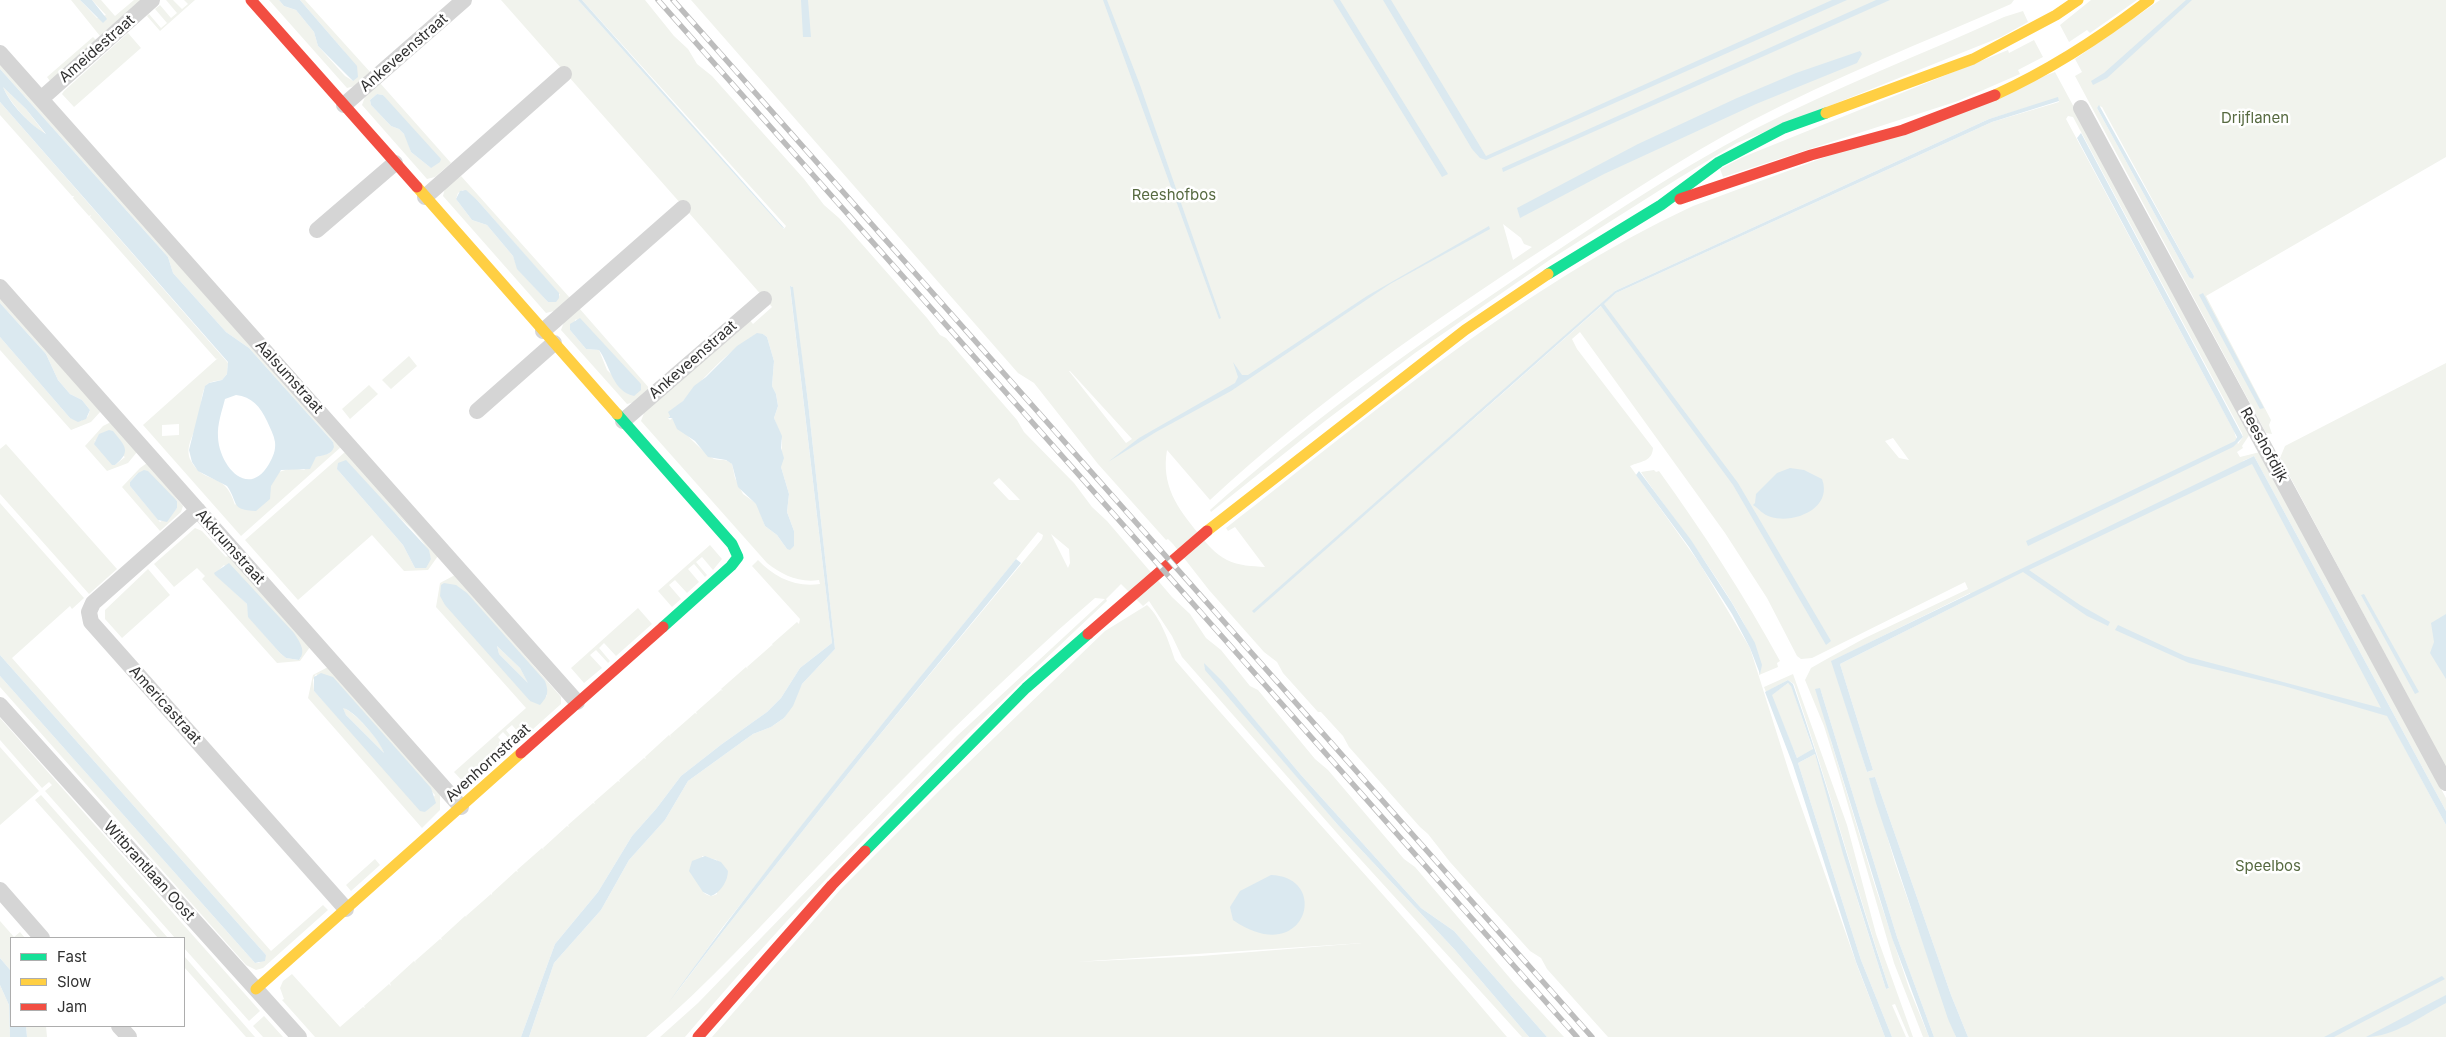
<!DOCTYPE html>
<html>
<head>
<meta charset="utf-8">
<style>
	body { margin:0 }
	#map { position:relative; width:2446px; height:1037px; overflow:hidden; background:#fff; font-family:Inter,sans-serif }
	canvas { display:block }
	.legend { position:absolute; left:10px; top:937px; width:175px; height:90px; box-sizing:border-box; background:#fff; border:1px solid #adadad; margin:0; padding:6px 9px; list-style:none; font-size:15px; color:#313131 }
	.legend li { display:flex; align-items:center; gap:10px; height:25px }
	.legend b { width:25px; border:1px solid #adadad }
</style>
</head>
<body>
<div id="map">
<canvas width="2446" height="1037"></canvas>
<ul class="legend">
<li><b style="height:6px;background:#16e098"></b>Fast</li>
<li><b style="height:6px;background:#ffcf43"></b>Slow</li>
<li><b style="height:6px;background:#f24e42"></b>Jam</li>
</ul>
</div>
<script>
const ctx = document.querySelector('canvas').getContext('2d');
ctx.lineJoin = 'round';
function fill(path, color) { ctx.fillStyle = color; ctx.fill(path, 'evenodd'); }
function stroke(path, color, width, dash) { ctx.strokeStyle = color; ctx.lineWidth = width; ctx.lineCap = dash ? 'butt' : 'round'; ctx.setLineDash(dash || []); ctx.stroke(path); }
function label(font, color, halo, rows, align = 'center') {
  ctx.font = font + ' Inter,sans-serif'; ctx.lineWidth = 5; ctx.setLineDash([]); ctx.textBaseline = 'middle'; ctx.strokeStyle = halo; ctx.fillStyle = color; for (const [text, x, y, turn = 0] of rows) {
    ctx.save(); ctx.translate(x, y); ctx.rotate((+turn || 0) * Math.PI / 180); ctx.textAlign = isNaN(turn) ? turn : align; if (halo) ctx.strokeText(text, 0, 0); ctx.fillText(text, 0, 0); ctx.restore();
  }
}
fill(new Path2D(`
	M71,0h9l17,18 9,-3 -14,-15h9l14,16 19,-16h7l-41,36z
	M166,0h7l9,9 6,-5 -4,-4h11l-35,31 -13,-15 2,-2 12,14 6,-5 -12,-14 5,-4 11,13 6,-5z
	M269,0h10l5,6 12,4 18,22 4,14 27,30 8,5 -9,-30 -44,-51h5l66,73 -16,13 -8,2z
	M501,0h77l206,229 2,-3 -204,-226h63l29,36 14,13 9,15 15,12 92,103 20,26 15,13 88,100 13,17 6,3 71,82 7,12 50,51 18,24 15,14 65,76 18,17 16,24 15,12 29,36 8,4 57,69 13,11 76,89 11,8 100,117 49,53h-17l-93,-106 -33,-23 -120,-133 -55,-65 -43,-44 134,158 118,126 74,87h-7l-171,-188 -169,-192 -10,-21 -23,-35 -6,5 -22,-22 -15,15 1,2c-149,139 -290,280 -422,436h-25l38,-34 259,-267 148,-137 -10,-1c-98,84 -188,176 -277,268 -56,58 -110,119 -172,171h-117l25,-74 47,-53 28,-50 36,-40 23,-39 65,-47 18,-7 13,-9 18,-34 33,-35 -27,-247 -16,-116 -2,1 42,356 -32,25 -19,30 -14,14 -45,32 -41,32 -25,33 -24,27 -34,56 -43,52 -34,93h-206l-33,-37 2,-1 -4,-11 3,-7 9,-7 48,53 23,-20 2,1 -1,-2 25,-22 2,2 -1,-3 24,-22 2,2 -1,-2 25,-22 2,1 -1,-2 24,-22 2,1 -1,-1 25,-22 1,1v-2l24,-22 2,1 -1,-2 25,-22 2,2 -1,-2 24,-22 2,1 -1,-2 25,-22 2,1 -1,-2 24,-21 2,1 -1,-2 25,-22 2,1 -1,-2 24,-22 2,2 -1,-2 25,-22 2,1 -1,-2 25,-22 2,1 -2,-2 25,-22 2,2 -1,-2 25,-22 1,1 -1,-2 25,-22 2,2 1,-5 -48,-53 6,-6c16,17 38,28 62,24l-1,-4c-20,3 -37,-5 -52,-17l-126,-142 3,-8 105,-94 4,5 19,-17zM763,334l4,3 7,24 -2,25 4,8 2,12 -4,12 8,22 -1,27 8,27 -2,18 7,19v15l-7,3 -10,-14 -12,-9 -8,-22 -14,-10 -8,-16 -3,-14c-6,-6 -11,-3 -18,-5 -7,-3 -38,-34 -42,-41l-2,2 -2,-2c22,-24 64,-77 95,-84zM999,478l21,22h-11l-16,-17zM1038,532l5,3 -1,4 -179,216 -139,175 -50,66 48,-68 137,-175zM1051,534l18,15 1,14 -2,5zM702,856l15,4v34c-5,3 -10,2 -14,-2z
	M691,0h1323l-3,4c-87,38 -176,73 -260,117 -70,37 -136,82 -203,125 -117,76 -235,158 -338,254l-43,-50c-6,35 10,58 32,84 8,10 16,20 28,26 12,6 25,6 38,7l-30,-40 -7,4 -2,-3c149,-116 295,-242 467,-322l362,-134 195,362 -8,12 1,2 -6,4 3,5 20,-5 186,346v13l-192,-355 -11,5 2,6 7,-4 194,362v212h-478l-17,-42 -76,-218 -5,1 25,85 61,174h-22l-37,-100 -77,-249 11,53 44,145 34,102 20,49h-6l-29,-74 -55,-189 -15,-48 -19,-46 6,-12 14,-8 40,-22 103,-49 -3,-7 -153,76 -11,1 -4,-3 -30,-58 -42,-65 -145,-201 -8,7 5,10 76,99c-1,14 -12,13 -23,18l70,98 50,84 39,124 69,196 27,69h-277l-61,-68 -6,-11 -11,-7 -80,-89 -22,-28 -8,-7 -71,-80 -6,-11 -22,-24h-3l-35,-39 -6,-11 -13,-10 -55,-62 -36,-46 -5,-5 -2,1 -68,-76 -64,-81 -16,-10zM2058,98l1,4 -67,20 -376,171 -166,147 165,-149 374,-172zM2068,116l5,1 169,316 1,4 -5,7 -4,-13 -168,-312zM1503,224l18,14 3,6 8,3 -19,13zM1069,371h1l62,68 -6,4zM1893,438l16,22 -10,-2 -14,-17zM1970,593l1,5 -131,66 33,106 -6,2 -35,-111z
	M2091,0h46l-47,33 -3,-3 -18,12 -9,-17z
	M2160,0h286v157l-240,139 65,124 -2,5 3,9 -6,-1 -191,-357 7,-4 -7,-13zM2099,106l3,1 92,169 -5,1 -92,-169z
	M2023,11l5,11 -27,15 -264,106 -58,35 -128,81 -136,94 -90,68 -114,91 -1,-2c94,-84 197,-158 301,-228 79,-54 159,-108 244,-153 81,-42 166,-74 249,-112z
	M128,33l13,15 -67,59 -12,-13 2,-3z
	M93,37l3,3 -46,41 -3,-4z
	M2034,40l9,17 -25,13 2,4 -62,27 -235,76 -3,-8 23,-12 265,-107 1,3z
	M0,62l341,385 -100,89 -98,-111 75,-67 -2,1 -126,-142 1,-2 -2,1 -16,-18 1,-2h-2l-72,-81v-13l228,261 -1,11 -5,6c-5,1 -14,1 -17,7 -4,8 -4,20 -6,30 -2,14 -16,29 -8,44 15,26 33,8 44,44l17,-25 40,-12 12,2 7,-5 5,-8 14,-4 3,-11 -84,-94 -23,-16 -53,-59 -5,-16 -168,-188zM179,424v11l-17,1v-11z
	M380,83l71,80 -16,14 -8,2 -65,-74 3,-8zM377,94l6,1 48,73 -20,-16 -5,-16 -7,-7 -8,-3 -20,-21 -1,-5z
	M2,86l24,23 20,26c-17,-11 -35,-31 -44,-49z
	M461,176l109,122 -16,13 -8,2 -103,-117 2,-8zM463,190l14,10 83,95 -12,7 -30,-33 -5,-13 -26,-31 -15,-5 -16,-21 2,-6z
	M0,297l101,114 -10,11 -20,8 -71,-80v-13l70,81 11,3 7,-5 2,-6 -8,-10 -12,-6 -12,-14 -12,-26 -46,-51z
	M579,308l71,81 -15,13 -8,2 -66,-74 3,-8zM576,319l58,77 -27,-26 -8,-20 -13,-1 -16,-19z
	M409,356l8,10 -26,23 -9,-9z
	M2446,363v405l-166,-310 5,-12z
	M369,385l9,9 -28,25 -8,-10z
	M111,422l26,30 -9,11 -21,8 -22,-25 18,-20zM94,440l31,17 -10,8z
	M6,444l111,125 -28,25 -89,-100v-45z
	M345,452l93,104 -10,14 -24,1 -32,-36 -74,65 -53,-60zM337,469c25,19 88,61 94,90l-16,9 -12,-23z
	M147,463l36,43 -2,6 -21,19 -38,-44 18,-19zM138,473l39,28v7l-6,7 -11,7 -30,-36v-4z
	M1654,470l2,2 3,-1c44,61 85,124 121,190l-3,2 1,4 -19,8c10,-40 -93,-164 -118,-203z
	M0,503l84,95 -12,11 -2,-3 -58,52 259,293 52,-46 5,5 -65,58 -7,2 -10,-5 -246,-278v-11l255,287h4l7,-8 -266,-300z
	M195,528l7,3 24,26 3,-2 81,92 -10,14 -23,2 -75,-84 3,-3 -8,-8 -23,19 -20,-23zM224,565l77,92 -2,3 -13,-2 -6,-5 -31,-36 -2,-13 -32,-30z
	M710,545l12,14 -9,11 -11,-13 -6,5 11,13 -2,2 -11,-13 -6,5 11,13 -12,11 -12,-13 -6,5 12,14 -9,8 -14,-16z
	M148,569l22,26 -48,43 -17,-19v-9z
	M455,575l106,122v7l-38,34 -11,-13 -6,5 11,14 -2,1 -12,-13 -5,5 11,14 -42,35 -13,-14 72,-64 -90,-101 4,-24zM444,583l103,113 -17,5z
	M1147,605c14,13 22,37 28,55 109,127 224,249 332,377h-795l128,-147 101,-101 164,-158zM1363,943l-162,13 -126,6z
	M638,608l14,16 -36,32 -12,-13 -5,5 11,13 -2,2 -12,-13 -6,5 12,13 -18,15 -13,-15z
	M497,646l23,22 9,16 -30,-30z
	M328,667l112,127v16l-18,18 -114,-130 5,-23zM316,674l119,121 -10,17 -111,-121 -1,-11z
	M1793,674l54,151 29,109 37,103h-4l-14,-33 -3,1 14,32h-14l-31,-77 -63,-197 17,-9 43,148 28,87 3,-1c-33,-101 -61,-204 -95,-304l-6,-4 -22,12 -2,-5z
	M1788,683l3,2 22,65 -16,8 -26,-63z
	M342,707c12,4 40,35 42,46l-38,-38z
	M0,718l260,293 -11,10 -65,-73v-10h-9l-130,-147 7,-6 -3,-3 -7,6 -42,-48z
	M0,747l39,44 -39,34z
	M41,795l127,143h-10l-123,-138z
	M375,859l5,6 -29,26 -5,-6z
	M0,921l14,16 6,-5 5,6h-14v33l-11,-13z
	M184,956l71,81h-9l-62,-70z
	M0,985l9,20 1,32h-10z
	M264,1016l1,1 18,20h-20l-10,-11z
	M26,1026h20l1,11h-20z`), '#f1f3ed');
fill(new Path2D(`
	M80,0h12l15,19 -4,4z
	M279,0h21l57,66 1,11 -5,4 -35,-35 -4,-14 -18,-22 -12,-4z
	M578,0h4l203,229 -3,-2z
	M801,0h7l3,37h-8z
	M1103,0h4l33,85 81,233 -2,1z
	M1333,0h7l108,174 -6,3z
	M1383,0h8l95,156 346,-156h15l-361,160 -6,-2 -8,-9z
	M1876,0h14l-387,172 -1,-4z
	M2186,0h6l-85,78 -14,7 -2,-4 13,-8z
	M1860,51l2,3 -5,9 -101,41 -152,70 -84,44 -3,-10 121,-64 99,-46 59,-25z
	M0,69l168,188 5,16 53,59 23,16 84,94 1,5c-3,8 -10,8 -18,10l-6,12 -29,1 -10,16 -1,13 -14,12c-26,-1 -17,-8 -29,-25l-29,-15 -6,-9 -3,-12 16,-64 4,-3 13,-3 5,-6 1,-12 -228,-260zM3,87l23,22 20,25c-15,-8 -37,-31 -43,-47zM236,395c16,2 24,11 31,26 3,7 7,14 8,21 1,8 -2,15 -6,22 -21,36 -50,1 -51,-27 -1,-13 4,-26 7,-38z
	M377,94l6,1 58,64 -1,3 -9,6 -20,-16 -7,-18 -5,-5 -8,-3 -20,-21 -1,-5z
	M2058,97l1,4 -67,21 -376,171 -12,11 134,179 93,158 -5,4 -93,-160 -132,-179 -347,307 -2,-2 363,-320 374,-172z
	M2099,105l95,171 -1,3 -4,-2 -92,-169z
	M2081,133l162,304 -10,10 -205,99 -2,-5 209,-100 2,-4 -160,-299z
	M466,190l11,10 82,93v5l-3,4h-8l-31,-33 -4,-13 -26,-31 -15,-5 -16,-21 4,-8z
	M1489,226l1,3 -100,55 -159,107 -75,41 -48,30 31,-24 96,-55 3,-6 -5,-15 9,13h6l119,-79z
	M790,286l3,1 15,115 27,247 -33,35 -9,22 -9,12 -13,9 -18,7 -65,47 -23,39 -36,40 -28,50 -47,53 -25,74h-8l34,-93 43,-52 34,-56 24,-27 25,-33 41,-32 45,-32 14,-14 19,-30 32,-25z
	M2203,293l61,115 -4,1 -61,-114z
	M0,303l46,51 12,26 12,14 12,6 8,10 -4,9 -8,3 -8,-4 -70,-81z
	M580,318l61,66v6l-7,6c-22,-5 -24,-31 -35,-46l-13,-1 -16,-19v-6z
	M757,333l6,1 4,3 7,24 -2,25 4,8 2,12 -4,12 8,18 -1,12 3,10 -3,9 8,27 -2,18 7,19v15l-4,4 -3,-1 -10,-14 -12,-9 -9,-22 -18,-17 -6,-23 -6,-4 -18,-3 -13,-16 -18,-12 -5,-11h-4l2,-2 -2,-4 15,-11 11,-15 12,-9 31,-31z
	M109,430l4,1c12,15 19,20 2,34h-3l-18,-21 5,-10z
	M2254,456l192,355v14l-59,-109 -103,-30 -95,-23 -74,-33 3,-5 67,31 196,52 -129,-244 -223,106 51,35 30,17 -2,4 -21,-10 -64,-44 -183,92 33,106 -6,2 -36,-111z
	M346,460l83,90 2,9 -5,9h-11l-12,-23 -66,-76 1,-6z
	M1790,468l14,2 18,9c11,29 -27,45 -51,38 -8,-2 -13,-9 -18,-12l2,-2 1,-9 21,-21z
	M144,470l4,1 29,30v7l-10,14 -9,-2 -28,-34v-4l8,-9z
	M1639,471l52,69 41,63 23,40 7,22 -2,9 -10,-26 -18,-34 -43,-67 -53,-72z
	M1016,559l5,4 -158,192 -139,175 -55,72c109,-153 229,-297 347,-443z
	M229,563l65,70c5,8 13,18 5,27l-13,-2 -6,-5 -32,-36 -1,-13 -32,-29 -1,-2z
	M444,583l12,2 11,8 78,88c4,11 3,15 -5,24l-10,-4 -85,-96 -5,-9 1,-11zM497,646l23,22 8,15 -29,-29z
	M2364,594l55,98 -4,2 -54,-99z
	M2446,614v65l-16,-26 4,-11 -3,-19z
	M0,655l266,300 -1,6 -10,2 -255,-287z
	M1204,663l18,18 79,94 120,133 33,23 93,106h-18l-74,-87 -118,-126 -132,-154z
	M321,673l12,4 98,111 5,15 -11,9 -5,-1 -106,-120v-14zM343,708c11,2 38,34 41,45l-38,-38z
	M1788,680l5,4c35,100 62,203 96,304l-3,1 -43,-135 -28,-100 -17,9 63,197 31,77h-7l-29,-75 -63,-197 -28,-73zM1788,683l3,3 22,63 -16,9 -25,-63z
	M1820,688l77,249 37,100h-5l-37,-99 -77,-249z
	M1875,777l76,218 17,42h-12l-8,-18 -72,-216 -7,-25z
	M705,856l16,6 7,9c0,10 -8,22 -17,25l-8,-4 -14,-21 3,-10z
	M1271,875c61,2 34,95 -38,45l-3,-13 10,-16z
	M0,958l11,13v55h15l1,11h-17l-1,-32 -9,-20z
	M2442,976l3,3 -111,58h-10z
	M2446,995v8c-25,13 -52,34 -80,34z`), '#dbe9f0');
stroke(new Path2D(`
	M0,53l577,649
	M41,99l111,-99
	M344,105l120,-105
	M2081,108l365,675
	M425,197l139,-123
	M317,230l78,-67
	M0,287l461,520
	M543,331l140,-123
	M477,411l77,-68
	M623,421l141,-122
	M198,510l-105,93 -4,9 2,10 255,287
	M0,705l299,332
	M0,890l42,48
	M119,1026l10,11`), '#d5d5d5', 16);
stroke(new Path2D(`
	M1548,274l113,-69 58,-43 65,-34 42,-15
	M617,414l115,130 6,13 -7,9 -68,61
	M865,851l161,-163 62,-54`), '#16e098', 11);
stroke(new Path2D(`
	M1995,95c55,-25 106,-58 154,-95
	M1826,113l147,-54 83,-44 22,-15
	M417,187l200,227
	M1207,531l258,-201 83,-56
	M256,989l265,-236`), '#ffcf43', 11);
stroke(new Path2D(`
	M251,0l166,187
	M1680,199l131,-44 92,-25 92,-35
	M1088,634l119,-103
	M521,753l142,-126
	M698,1037l134,-152 33,-34`), '#f24e42', 11);
const rail = new Path2D(`
	M658,0l919,1037
	M673,0l919,1037`);
stroke(rail, '#bdbdbd', 5.5);
stroke(rail, '#fff', 4, [11]);
label('15px', '#313131', '#fff', [
	["Ameidestraat",97,49,-41],
	["Ankeveenstraat",404,53,-41],
	["Ankeveenstraat",693,360,-41],
	["Aalsumstraat",289,377,48],
	["Reeshofdijk",2264,445,61],
	["Akkrumstraat",230,547,48],
	["Americastraat",165,705,48],
	["Avenhornstraat",488,763,-42],
	["Witbrantlaan Oost",149,871,48]
]);
label('15px', '#576a41', '#fff', [
	["Drijflanen",2255,118],
	["Reeshofbos",1174,195],
	["Speelbos",2268,866]
]);
</script>
</body>
</html>
